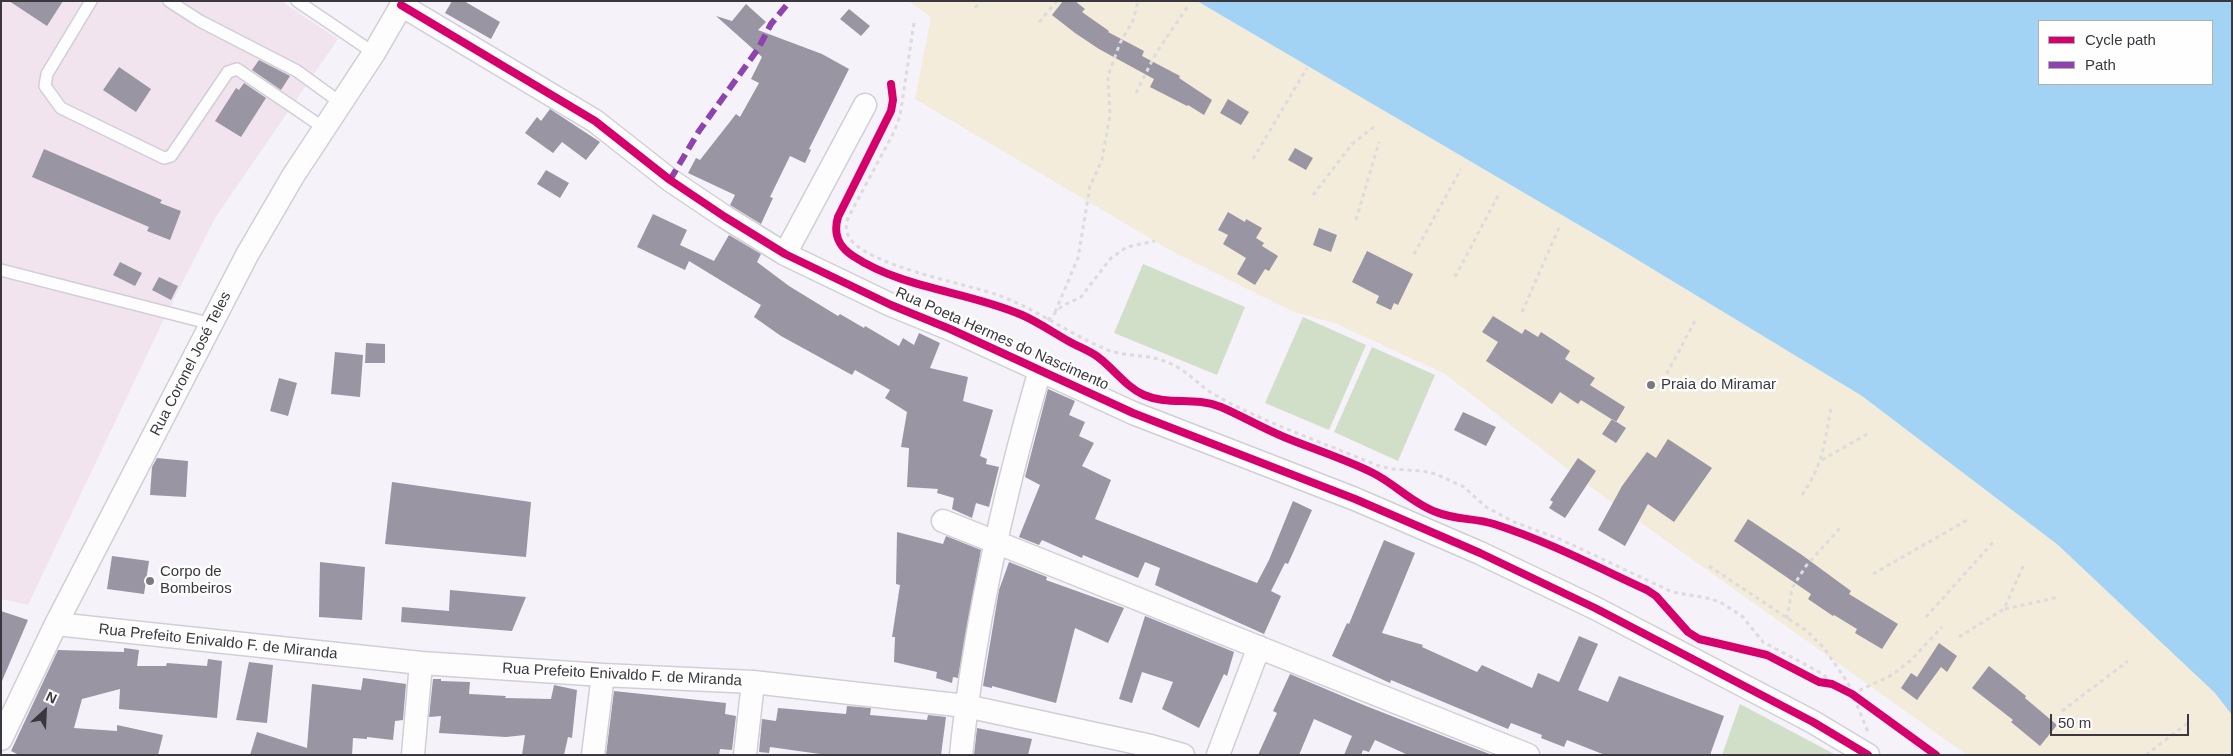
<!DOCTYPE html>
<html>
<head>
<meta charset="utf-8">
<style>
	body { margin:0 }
	#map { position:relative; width:2233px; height:756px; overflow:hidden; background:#f5f2fa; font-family:Arial,sans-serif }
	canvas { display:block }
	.frame { position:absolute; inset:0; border:2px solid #3a383e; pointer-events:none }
	.legend { position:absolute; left:2038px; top:20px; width:175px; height:65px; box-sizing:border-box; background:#fefefe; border:1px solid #b0afb1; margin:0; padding:6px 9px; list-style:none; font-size:15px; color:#3a383e }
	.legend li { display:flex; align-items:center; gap:10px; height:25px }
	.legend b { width:25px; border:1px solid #b0afb1 }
	.north { position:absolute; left:20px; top:686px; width:50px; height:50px; -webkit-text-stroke:4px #fefefe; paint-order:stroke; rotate:25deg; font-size:14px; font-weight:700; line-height:20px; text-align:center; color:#3a383e }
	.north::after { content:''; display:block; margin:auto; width:18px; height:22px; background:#3a383e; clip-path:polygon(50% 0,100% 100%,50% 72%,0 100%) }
	.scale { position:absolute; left:2050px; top:714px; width:139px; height:22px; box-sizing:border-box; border:2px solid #3a383e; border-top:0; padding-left:6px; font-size:15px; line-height:18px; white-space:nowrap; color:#3a383e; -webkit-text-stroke:4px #fefefe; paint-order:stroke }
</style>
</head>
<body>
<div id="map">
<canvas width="2233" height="756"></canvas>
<div class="frame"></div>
<ul class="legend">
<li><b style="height:6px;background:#d6006c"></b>Cycle path</li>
<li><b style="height:6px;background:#8e44ad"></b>Path</li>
</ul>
<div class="north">N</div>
<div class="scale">50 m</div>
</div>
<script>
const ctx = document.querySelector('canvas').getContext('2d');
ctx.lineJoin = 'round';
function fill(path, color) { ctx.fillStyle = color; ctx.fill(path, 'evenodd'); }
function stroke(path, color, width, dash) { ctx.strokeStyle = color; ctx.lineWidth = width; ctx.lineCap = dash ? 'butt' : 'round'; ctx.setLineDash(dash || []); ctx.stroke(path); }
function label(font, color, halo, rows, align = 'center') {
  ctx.font = font + ' Arial,sans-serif'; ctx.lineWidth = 5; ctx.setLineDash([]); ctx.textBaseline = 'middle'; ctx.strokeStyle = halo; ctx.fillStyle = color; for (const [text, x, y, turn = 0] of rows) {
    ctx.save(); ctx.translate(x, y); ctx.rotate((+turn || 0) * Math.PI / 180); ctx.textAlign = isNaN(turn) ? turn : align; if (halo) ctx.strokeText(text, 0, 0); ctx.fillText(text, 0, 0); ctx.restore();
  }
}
fill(new Path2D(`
	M1,1h280l57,38 -123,179 -51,101 -136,286 -27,-6z`), '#f1e4ef');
fill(new Path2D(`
	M1143,264l102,43 -28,68 -103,-42z
	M1303,317l63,28 -37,85 -64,-27z
	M1372,347l63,28 -37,86 -64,-29z
	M1740,704l96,51h-114z`), '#d1dec8');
fill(new Path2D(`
	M908,1h289l416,244 249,151 196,149 158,148 16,22v40h-265l-375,-267 -147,-114 -108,-50 -46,-13 -116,-58 -260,-154 16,-82z`), '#f3ecdb');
fill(new Path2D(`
	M1197,1h1035v714l-17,-22 -157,-148 -196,-149 -249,-151zM2039,21h173v63h-173z`), '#a2d3f4');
fill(new Path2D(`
	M9,1h54l-16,25z
	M452,1h12l36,21 -9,17 -46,-26z
	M1063,1h12l10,8 -3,3 27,19 -1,1 36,19 -2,5 38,20 -1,2 33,22 -8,15 -16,-10 -1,1 -37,-19 4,-8 -55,-30 -24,-16 -23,-18z
	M746,4l20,18 -8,8 64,24 27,15 -40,80 2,1 -6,13 -15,-7 -20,41 3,1 -12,26 -31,-19 5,-10 -47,-22 8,-15 4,2 36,-46 4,3 19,-34 -8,-4 11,-22 -46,-41 16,5z
	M849,9l21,17 -9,10 -21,-17z
	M259,60l31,16 -9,14 -29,-20z
	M119,67l32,22 -15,23 -33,-22z
	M244,83l22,15 -25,39 -26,-16 21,-33 3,2z
	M1228,99l21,13 -8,13 -21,-12z
	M550,109l50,33 -14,18 -24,-18 -9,11 -28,-20 12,-16 4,4z
	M1295,148l18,10 -7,12 -18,-10z
	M44,149l118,51 -2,3 21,8 -11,29 -23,-9 2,-4 -117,-50z
	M546,170l23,13 -9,15 -23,-14z
	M1228,212l17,10 1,-3 16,9 -6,10 8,5 -2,3 16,10 -9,15 -4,-2 -10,16 -18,-11 9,-16 -23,-14 5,-9 -10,-5z
	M653,214l34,16 -7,15 34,16 15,-26 32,19 -4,8 32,24 49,30 2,-2 24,14 1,-2 34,20 4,-8 11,7 5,-12 21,10 -10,25 38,9 -5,24 30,9 -13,46 7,3 -1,5 13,3 -10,40 -13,-4 -4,15 -20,-9 2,-11 -17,-5 1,-4 -31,-2 2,-39 -8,-1 6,-35 -22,-14 5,-8 -35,-20 -3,5 -71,-39 -27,-19 7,-12 -72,-44 -4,9 -48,-23z
	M1319,228l18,7 -6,17 -18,-7z
	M1367,251l46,23 -15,31 -4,-2 -3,7 -15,-7 3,-7 -27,-14z
	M120,262l22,11 -7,13 -22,-11z
	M159,277l19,9 -7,14 -19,-10z
	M1493,316l29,18 3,-5 13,8 3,-5 29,19 -5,8 30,19 -5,7 35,22 -9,15 -35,-22 -3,4 -18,-12 -8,12 -66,-43 12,-19 -16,-10z
	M366,343l19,1v19h-20z
	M335,352l28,3 -3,42 -29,-3z
	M279,378l18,5 -9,33 -18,-5z
	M1048,389l27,12 -6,14 16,7 -6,14 15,7 -12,23 29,14 -16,39 162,64 12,-23 24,-59 19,9 -24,54 -3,-1 -14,28 10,5 -17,38 -109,-49 5,-17 -15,-6 -7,16 -55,-23 -1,3 -40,-18 -3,5 -20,-8 21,-52 -15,-8z
	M1463,412l33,15 -10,19 -32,-16z
	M1612,419l14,9 -10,15 -14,-9z
	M1668,439l44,29 -38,54 -26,-18 -23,42 -27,-16 24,-44 25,-34 9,6z
	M157,458l31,3 -2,36 -36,-2 2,-28z
	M1578,458l18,13 -31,47 -16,-10 4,-6 -3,-2z
	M392,482l139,20 -5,55 -141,-13z
	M1748,519l54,36 49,36 -2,3 49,30 -16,25 -27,-16 2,-4 -23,-14 -1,1 -25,-17 3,-5 -77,-53z
	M897,532l46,12 3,-8 35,14 -23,128 -5,-1 -1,6 -16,-5 1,-6 -43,-10 1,-25h-3l8,-52 -4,-1z
	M1384,540l31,13 -33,80 41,12 -1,2 55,25 5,-7 50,23 6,-15 21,9 20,-46 19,8 -20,46 30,12 11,-26 105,40 -14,39h-105l-38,-15 -3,7 -23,-9 1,-3 -31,-12 -3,6 -117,-49 -1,3 -58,-27 15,-33 2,1z
	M112,556l37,5 -5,33 -37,-5z
	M320,562l45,5 -3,53 -43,-3z
	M1009,562l38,15 -1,3 78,28 -16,35 -33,-15 -19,75 -64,-17v2l-9,-2 16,-96z
	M450,590l76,7 -14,34 -111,-9 1,-15 47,4z
	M1,611l27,9 -26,61 -1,-1z
	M1145,616l89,36 -7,24 -3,-2 -25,54 -37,-19 11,-27 -31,-10 -10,31 -13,-4z
	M1939,643l18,13 -10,16 -6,-5 -24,33 -16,-12 10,-15 6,4z
	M124,648l15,2 -2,16h29l1,-3 40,3 1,-7 14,2 -5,57 -98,-9 1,-20 -38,10 -8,29 43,3v-6l46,10 -5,20h-139l-8,-4 47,-101 66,2z
	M249,662l24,3 -6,58 -31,-3z
	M1989,666l37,30 -1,2 32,27 -17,21 -29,-24 2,-2 -41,-32z
	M1290,674l76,32 126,49h-84l-33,-15 -6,12 -6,-2 -2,5h-17l8,-19 -38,-17 -15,36h-41l19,-42 -4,-2z
	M363,678l43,6 -3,36 -8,1 -2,19 -26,-3v2l-14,-1 -1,17h-102l7,-23 50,16 5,-64 49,6z
	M433,679h8v2l29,1 -1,12 37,2 -1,2 46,1 3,-14 23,5 -5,48 -4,-1 -4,18h-42l3,-20 -19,2 -67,-4 2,-17 -12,1z
	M614,691l112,12 -1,11 11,2 -4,34 -12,-1 -1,6h-113z
	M847,706l24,2 -1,7 57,5 1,-5 18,2 -5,38h-114l-57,-8 -1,6 -10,-1 3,-33 14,2 2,-13 68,6z
	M977,728l55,11 -4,16h-54z`), '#9995a3');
const service = new Path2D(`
	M91,1l-44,73 -2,12 16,22 103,50 7,-2 57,-84 9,-3 87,59
	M169,1l31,20 97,50 44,32
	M297,1l77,52
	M1,270l211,54`);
const minor = new Path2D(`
	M401,5l194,116 75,59 55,37 60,37 106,51 59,24 183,84 222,86 125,54 115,55 218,114 55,33
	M785,254l80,-149
	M943,521l585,234
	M56,624l365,39 182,12 150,7 213,24 185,40 32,9
	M1,739l55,-115 191,-369 46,-79 81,-123 30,-52
	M413,755l8,-92
	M593,755l10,-80
	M745,755l8,-73
	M961,755c13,-129 43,-261 79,-385
	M1218,755l41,-108`);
stroke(service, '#d1cfd6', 14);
stroke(minor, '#d1cfd6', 25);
stroke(new Path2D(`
	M975,8l6,-7
	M1039,22l18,-21
	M914,23l-14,93 -6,16 -46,86c-2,7 -3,12 1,19 16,28 113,46 146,57 38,13 71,38 108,54 21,10 45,5 66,15 18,7 30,23 46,32 52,29 109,48 164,71l13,3 31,2 13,3 28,13 22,20 28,15 48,18 110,52 35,6 13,4 22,14 21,26 60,32 9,10
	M1136,93l20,-40 32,-47
	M1253,159l54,-91
	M1313,195l39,-51 23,-18
	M1356,220l23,-78
	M1414,254l47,-85
	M1455,277l45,-85
	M1055,312l23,-54 12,-72 12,-26 8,-45 -2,-39 12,-33 13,-22 5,-20
	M1522,312l37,-84
	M1042,326l20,-20 19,-9 30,-39 16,-11 28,-6
	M1659,388l37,-69
	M1822,460l45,-26
	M1802,495c22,-32 22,-51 29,-87
	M1709,566l98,65 17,17 24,35 20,49
	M1873,574l96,-55
	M2005,609l54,-12
	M1926,617l69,-77
	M1787,619l5,-31 14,-22 34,-38
	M1959,637l45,-28 20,-45
	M1852,694l40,-19 18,-14 32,-34
	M2062,711l66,-50
	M2146,755l43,-33`), '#dcdbdd', 3, [4, 4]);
stroke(service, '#fefdfe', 11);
stroke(minor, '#fefdfe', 22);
stroke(new Path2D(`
	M670,180l29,-49 59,-82 13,-25 19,-23`), '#8e44ad', 6, [12, 6]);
stroke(new Path2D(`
	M401,5l194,116 75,59 55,37 60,37 106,51 59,24 183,84 222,86 125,54 115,55 218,114 55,33
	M891,84l2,16 -2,11 -53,106c-5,17 0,29 15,39 50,33 114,35 169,59 16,7 32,18 48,27 9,5 20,9 28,15 16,12 28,30 46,38 25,11 50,1 77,12 21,9 41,21 63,30 29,12 61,22 89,36 22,11 39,30 63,39 19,8 39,6 58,12 53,17 103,43 153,66l9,6 32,36 11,7 68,16 52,27 13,2 20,10 84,61`), '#d6006c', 8);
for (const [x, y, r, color] of [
	[1651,385,5,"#7b7980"],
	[150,581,5,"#7b7980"]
]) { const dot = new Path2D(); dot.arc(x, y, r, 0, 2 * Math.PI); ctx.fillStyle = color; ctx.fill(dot); stroke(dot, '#fefefe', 2); }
label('15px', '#3a383e', '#fefefe', [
	["Rua Poeta Hermes do Nascimento",1002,339,24],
	["Rua Coronel José Teles",191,364,-63],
	["Rua Prefeito Enivaldo F. de Miranda",218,642,6],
	["Rua Prefeito Enivaldo F. de Miranda",622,675,3]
]);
label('15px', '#3a383e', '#fefefe', [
	["Praia do Miramar",1661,385],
	["Corpo de",160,572],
	["Bombeiros",160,589]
], 'left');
</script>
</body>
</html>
